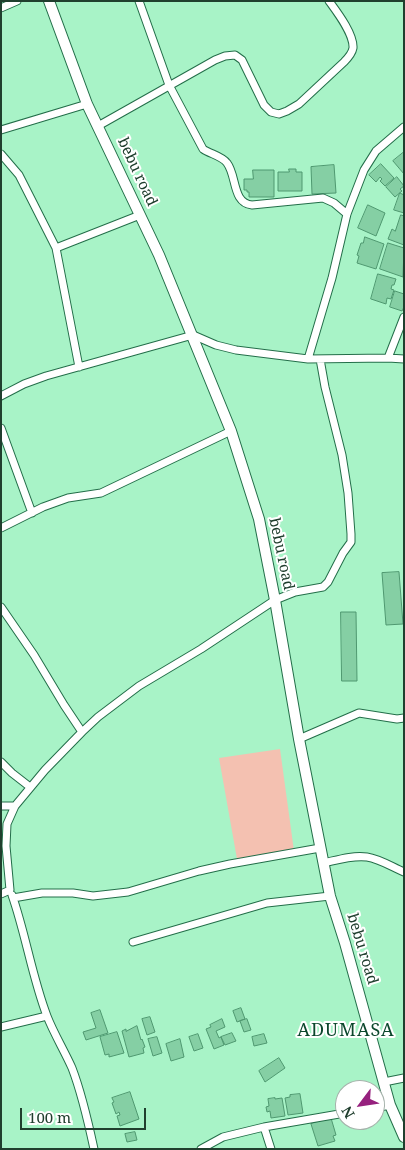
<!DOCTYPE html>
<html>
<head>
<meta charset="utf-8">
<style>
	body { margin:0 }
	#map { position:relative; width:405px; height:1150px; overflow:hidden; background:#a8f3c7; font-family:"Noto Serif",serif }
	canvas { display:block }
	.frame { position:absolute; inset:0; border:2px solid #203f2e; pointer-events:none }
	.north { position:absolute; left:335px; top:1080px; width:50px; height:50px; box-sizing:border-box; background:#fff; border:1px solid #a6b2ab; border-radius:50%; rotate:239deg; font-size:14px; font-weight:700; line-height:20px; text-align:center; color:#203f2e }
	.north::after { content:''; display:block; margin:auto; width:18px; height:22px; background:#96217e; clip-path:polygon(50% 0,100% 100%,50% 72%,0 100%) }
	.scale { position:absolute; left:20px; top:1108px; width:126px; height:22px; box-sizing:border-box; border:2px solid #203f2e; border-top:0; padding-left:6px; font-size:15px; line-height:18px; white-space:nowrap; color:#203f2e; -webkit-text-stroke:4px #fff; paint-order:stroke }
</style>
</head>
<body>
<div id="map">
<canvas width="405" height="1150"></canvas>
<div class="frame"></div>
<div class="north">N</div>
<div class="scale">100 m</div>
</div>
<script>
const ctx = document.querySelector('canvas').getContext('2d');
ctx.lineJoin = 'round';
function fill(path, color) { ctx.fillStyle = color; ctx.fill(path, 'evenodd'); }
function stroke(path, color, width, dash) { ctx.strokeStyle = color; ctx.lineWidth = width; ctx.lineCap = dash ? 'butt' : 'round'; ctx.setLineDash(dash || []); ctx.stroke(path); }
function label(font, color, halo, rows, align = 'center') {
  ctx.font = font + ' "Noto Serif",serif'; ctx.lineWidth = 4; ctx.setLineDash([]); ctx.textBaseline = 'middle'; ctx.strokeStyle = halo; ctx.fillStyle = color; for (const [text, x, y, turn = 0] of rows) {
    ctx.save(); ctx.translate(x, y); ctx.rotate((+turn || 0) * Math.PI / 180); ctx.textAlign = isNaN(turn) ? turn : align; if (halo) ctx.strokeText(text, 0, 0); ctx.fillText(text, 0, 0); ctx.restore();
  }
}
fill(new Path2D(`
	M280,749l14,102 -57,8 -18,-101z`), '#f4c1b1');
const building = new Path2D(`
	M404,152v22l-11,-13z
	M381,164l13,14 -9,8 -5,-5 2,-2 -2,-2 -4,5 -7,-7z
	M334,165l2,28 -24,1 -1,-27z
	M289,169h7v3h6v19h-24v-19h11z
	M253,170h21v27h-25v-5h-2v-2h-3v-11h9z
	M397,177l7,9 -4,3 2,2 -7,6 -9,-10z
	M400,193l4,2v18l-10,-3z
	M368,205l17,8 -9,23 -18,-8z
	M401,215l3,1v29l-16,-6 4,-10 3,2z
	M365,237l19,7 -8,25 -19,-6 2,-7 -2,-1 4,-12h2z
	M388,243l16,5 -1,29 -23,-8z
	M378,274l18,5 -2,6h-2l-1,4 3,1 -3,9 -4,-1 -1,6 -15,-5z
	M395,291l9,3v13l-2,4 -12,-4z
	M399,572l4,52 -17,1 -4,-52z
	M341,612h15l1,69h-15z
	M241,1008l4,11 -8,3 -4,-11z
	M100,1010l8,23 -22,7 -3,-8 13,-4 -5,-15z
	M150,1017l5,15 -8,3 -5,-16z
	M222,1019l3,8 -9,4 3,7 2,-1 3,8 -10,4 -8,-20 5,-2 -1,-2z
	M247,1019l4,11 -7,2 -4,-11z
	M137,1026l4,14 1,-1 3,8 -2,1 1,5 -15,4 -7,-26 4,-2v2z
	M117,1032l7,21 -15,4v-3l-4,1 -5,-18z
	M232,1033l4,8 -11,4 -4,-8z
	M198,1034l5,14 -9,3 -5,-14z
	M264,1034l3,9 -13,3 -2,-9z
	M157,1037l5,16 -9,3 -5,-17z
	M180,1039l4,18 -13,4 -5,-17z
	M279,1058l6,10 -20,14 -6,-11z
	M130,1092l9,27 -19,7 -3,-10 3,-1 -1,-3 -3,2 -4,-11 2,-1 -2,-4z
	M300,1094l3,19 -15,2 -3,-17 5,-1v-2z
	M275,1098v1l7,-1 3,18 -14,2 -1,-7 -3,1 -1,-5 3,-1 -1,-7z
	M331,1118l5,17 -3,1 2,5 -17,5 -7,-22z
	M135,1132l2,8 -10,2 -2,-8z`);
fill(building, '#85cfa4');
stroke(building, '#4f9870', 1);
const street = new Path2D(`
	M139,1l30,84 34,64c7,5 19,7 24,14 10,13 5,40 25,42l71,-7 11,5 13,11
	M1,8l16,-7
	M98,126l117,-66 10,-4 10,-1 7,5 22,45 7,7 8,2 8,-3 12,-7 45,-42c4,-4 8,-8 9,-14 1,-14 -16,-36 -24,-47
	M1,130l86,-26
	M1,154l18,21 37,73 84,-33
	M56,248l23,119
	M388,358l16,-41
	M308,359l24,-81 15,-64 17,-44 12,-19 28,-24
	M1,396l23,-12 22,-8 147,-41 23,10 20,5 72,9 80,-1 16,1
	M1,428l31,85
	M1,528l42,-21 25,-9 33,-5 130,-62
	M1,607l33,48 30,50 18,27
	M299,739l60,-26 38,6 7,-1
	M1,762l11,11 18,14
	M1,806h14
	M323,863c14,-3 29,-8 44,-6 13,2 25,10 37,15
	M1,894l9,-4 -4,-44 1,-22 8,-18 30,-36 37,-38 16,-15 41,-31 62,-37 74,-49 20,-8 28,-5 5,-5 15,-29 8,-11v-8l-3,-41 -6,-38 -17,-68 -5,-28
	M12,895c14,40 20,82 35,121 7,18 17,34 25,52 10,26 16,53 22,81
	M13,898l29,-5h31l20,3 35,-4 71,-21 31,-7 90,-16
	M133,942l134,-39 63,-7
	M1,1027l46,-11
	M384,1082l20,-4
	M375,1108l15,-3
	M264,1127l7,22
	M201,1149l22,-12 41,-10 81,-14`);
const secondary = new Path2D(`
	M49,1l38,103 72,151 72,176 28,88 16,81 24,139 31,157 15,47 45,162 14,32`);
stroke(street, '#236e49', 9);
stroke(secondary, '#236e49', 12);
stroke(street, '#fff', 7);
stroke(secondary, '#fff', 10);
label('15px', '#203f2e', '#fff', [
	["bebu road",137,172,65],
	["bebu road",281,554,78],
	["bebu road",362,949,73]
]);
ctx.letterSpacing = '1px';
label('18px', '#0b472c', '#fff', [
	["ADUMASA",346,1031]
]);
ctx.letterSpacing = '0px';
</script>
</body>
</html>
